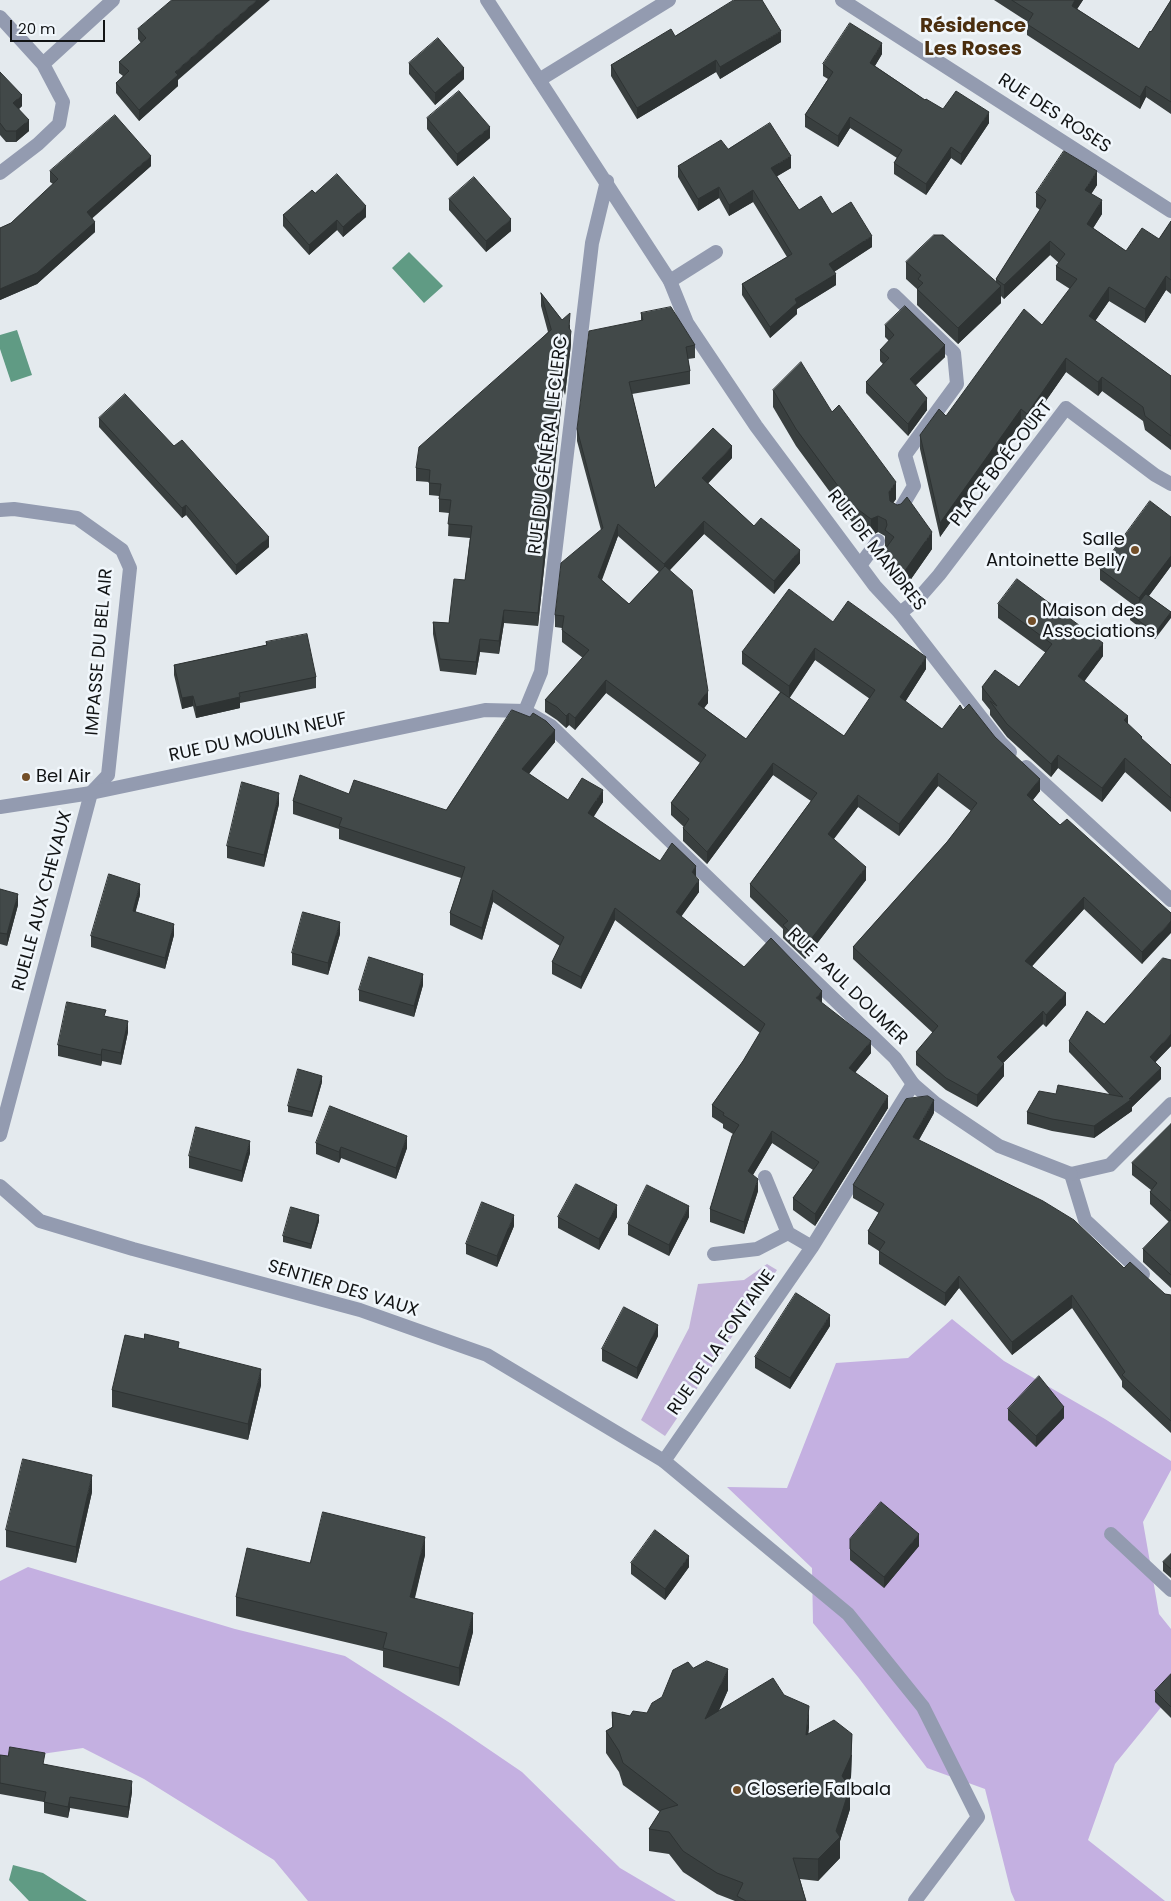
<!DOCTYPE html>
<html>
<head>
<meta charset="utf-8">
<style>
	body { margin:0 }
	#map { position:relative; width:1171px; height:1901px; overflow:hidden; background:#e4eaee; font-family:Poppins,sans-serif }
	canvas { display:block }
	.scale { position:absolute; left:10px; top:20px; width:95px; height:22px; box-sizing:border-box; border:2px solid #121415; border-top:0; padding-left:6px; font-size:15px; line-height:18px; white-space:nowrap; color:#121415; -webkit-text-stroke:4px #f1f7fc; paint-order:stroke }
</style>
</head>
<body>
<div id="map">
<canvas width="1171" height="1901"></canvas>
<div class="scale">20 m</div>
</div>
<script>
const ctx = document.querySelector('canvas').getContext('2d');
ctx.lineJoin = 'round';
function fill(path, color) { ctx.fillStyle = color; ctx.fill(path, 'evenodd'); }
function stroke(path, color, width, dash) { ctx.strokeStyle = color; ctx.lineWidth = width; ctx.lineCap = dash ? 'butt' : 'round'; ctx.setLineDash(dash || []); ctx.stroke(path); }
function label(font, color, halo, rows, align = 'center') {
  ctx.font = font + ' Poppins,sans-serif'; ctx.lineWidth = 5; ctx.setLineDash([]); ctx.textBaseline = 'middle'; ctx.strokeStyle = halo; ctx.fillStyle = color; for (const [text, x, y, turn = 0] of rows) {
    ctx.save(); ctx.translate(x, y); ctx.rotate((+turn || 0) * Math.PI / 180); ctx.textAlign = isNaN(turn) ? turn : align; if (halo) ctx.strokeText(text, 0, 0); ctx.fillText(text, 0, 0); ctx.restore();
  }
}
fill(new Path2D(`
	M767,1264l10,6 -112,166 -24,-16 48,-92 9,-44 46,-4z`), '#c3b4d9');
fill(new Path2D(`
	M952,1319l52,42 101,58 66,42v9l-28,52 16,92 12,15v66l-56,69 -27,76 77,61h-150l-4,-9 -26,-103 -58,-21 -69,-91 -45,-54 -1,-55 -85,-81 60,1 49,-125 72,-5z
	M28,1567l207,62 110,27 105,67 72,49 98,96 56,33h-368l-34,-41 -130,-81 -61,-31 -83,12v-179z`), '#c4b0e1');
fill(new Path2D(`
	M409,252l34,34 -19,17 -32,-35z
	M17,330l15,45 -21,7 -11,-33v-14z
	M13,1865l30,8 44,28h-58l-20,-21z`), '#609b84');
stroke(new Path2D(`
	M670,281l46,-29
	M894,295l60,58 3,31 -52,71 9,31 -16,27
	M861,564l17,-23
	M900,613l18,-14 21,-24 127,-167 89,67 16,9
	M913,1084l-101,163 -148,214 184,153 75,93 55,110 -63,84
	M765,1177l23,56
	M714,1254l43,-5 31,-16 24,14`), '#939bb0', 14);
stroke(new Path2D(`
	M487,0l183,281 17,42 69,103 119,160 25,27 101,130 9,9
	M842,0l329,211
	M0,17l43,47 70,-64
	M539,80l130,-80
	M0,173l38,-29 21,-20 4,-22 -20,-38
	M0,510l14,-1 63,9 45,32 8,18 -22,207 -17,18 -91,342
	M525,711l16,-39 51,-429 15,-62
	M1026,767l145,133
	M0,1186l40,35 93,28 227,61 127,45 177,106
	M1143,1274l-58,-54 -14,-46 39,-9 61,-61
	M1111,1534l60,56`), '#939bb0', 14);
stroke(new Path2D(`
	M0,807l91,-14 394,-83 40,1 26,15 344,332 18,26 22,19 64,43 72,28`), '#939bb0', 14);
fill(new Path2D(`
	M172,0l6,86 -39,35 -23,-28v-10l7,-7 -4,-3v-11l22,-19 -3,-4v-10z
	M994,0h89l-6,9 62,40 12,-17 20,-32v114l-25,-17 -6,12 -113,-74v-11l1,-2z
	M675,36l106,6 -61,37 -4,-7 -79,47 -26,-43v-11z
	M882,54l-7,12 50,34 18,9 46,14 -28,42 -10,-7 -25,37 -32,-21v-11l3,-5 -47,-30 -12,19 -33,-20v-12l23,-36 -5,-3v-12z
	M409,63l55,16 -29,26 -26,-31z
	M0,72l22,34 -3,3 10,22 -13,11h-10l-6,-7z
	M427,118l63,20 -33,28 -30,-37z
	M728,149l63,19 -14,8 22,34 33,4 40,33 -38,25 2,13 -39,24v5l-27,24 -28,-43v-11l45,-27 -34,-55 -24,14 -10,-18 -21,13 -20,-34v-11z
	M151,166l-59,52 3,14 -58,52 -37,16v-72l11,-5 42,-39 -3,-2v-11z
	M1097,185l-6,9 11,20 -9,14 33,23 33,-12 12,-18v73l-5,-4 -21,33 -36,-22 -14,20 76,55v74l-26,-20 -2,-9 -41,-30 -4,5 -32,-24 -39,56 -6,-5 -81,114 -20,-88v-14l26,-19 96,-91 28,-36 -14,-9v-14l3,-3 -9,-8 -46,44 -3,-3v7l-43,41 -41,-39v-16l-11,-10v-17l90,20v-3l44,-69 -4,-3v-14z
	M315,193l51,24 -23,20 -6,-7 -28,25 -26,-29v-11z
	M449,199l62,32 -25,21 -37,-42z
	M541,293l21,27 8,5v5l1,14 -6,51 -2,-6 -25,237 -34,-3 -5,31 -19,-2 -4,23 -36,-4 -7,-37v-12l16,1 16,-43 5,-42 -22,-2 1,-23 -10,-1v-16l-10,-1v-13l-13,-1v-13l132,-136 -7,-26z
	M641,313l54,32v13l-7,1 2,12v13l-58,10 23,94 77,-30 -24,25 46,43 46,37 -26,31 -70,-60 -34,36 38,133 -4,5 42,31 34,-47 -38,-28v-12l91,-30 93,47 -21,33 37,27 21,-19 32,27 45,54 -7,9 27,25 111,88 -29,51 -58,-55 -52,57 34,39 -20,22 -3,-3 -40,39 1,13 -27,31 -31,-17 -30,-25v-13l17,-19 -80,-74v-12l94,-105 24,-31 -33,-25 -39,50 -41,-29 -24,32 32,41 -61,79 -22,-21v-9l-33,-32v-13l61,-83 -38,-26 -66,89 -24,-23v-13l1,-1 -13,-12v-12l29,-40 -94,-70 -31,37 -6,-5 -3,3 -9,-8 -12,-8v-12l38,-42 -21,-16v-14l-7,-1v-12l46,-85 -24,-89v-12l64,-108zM618,536l41,36 -30,32 -27,-24zM815,660l55,39 -26,37 -55,-38z
	M885,325l60,32 -30,28 12,25 -19,26 -42,-43v-11l17,-18 -3,-3v-11l9,-9 -4,-4z
	M773,390l59,22 64,87 -3,4 39,46 -30,43 -18,-24v-17l2,-3 -1,-1v-11l-7,-4 -7,4 -19,-14 -56,-76 -23,-39z
	M99,418l170,129 -33,28 -50,-60 -4,3 -83,-91z
	M1171,517v49l-22,30 22,16 -16,27 -25,-19v-6l6,-7 -36,-27v-11z
	M998,604l105,52 -19,25 44,43 14,16 29,25v47l-46,-40 -23,30 -44,-34 -7,9 -44,-40 -17,-22v-5l-8,-10v-13h37l27,-34 -48,-35z
	M266,642l50,35v11l-76,15v5l-44,10 -3,-12 -11,3 -8,-34v-10l92,-20z
	M530,717l25,25 -26,32 39,26 35,2 -10,15 67,44 36,16 3,15 -18,24 63,51 78,36 49,50 -16,20 33,35 -73,118 -22,-16v-12l20,-28 -41,-27 -19,32 5,16 -14,43 -34,-12v-13l23,-75 -10,-6v-4l-11,-7v-12l31,-44 17,-28 -145,-113 -34,69 -29,-15v-12l8,-16 -67,-44 -11,38 -32,-15v-12l11,-35 -122,-39v-10l-46,-15v-13l56,-7 97,16z
	M279,804l-15,63 -37,-9v-12z
	M0,889l18,16 -11,41 -7,-2z
	M140,895l-5,17 39,23 -9,34 -74,-22v-11z
	M340,934l-12,41 -36,-10v-12z
	M423,985l-9,32 -55,-16v-11z
	M106,1016l22,16 -7,33 -19,-4 -1,5 -43,-10v-11z
	M1104,1024l67,22 -16,16 6,17 -29,28v4l-38,27 -42,-7 -25,-7v-12l29,-18 54,1 -41,-43v-11z
	M322,1082l-10,35 -24,-5v-6z
	M934,1113l-15,27 246,154 6,1v138l-49,-46v-6l-50,-73 -60,47 -53,-67 -14,18 -66,-42v-13l-11,-7v-13l11,-18 -26,-15v-13z
	M1171,1124v164l-28,-26v-13l26,-27 -19,-18v-12l1,-2 -19,-15v-12z
	M316,1143l91,5 -11,31 -55,-21 -2,5 -23,-9z
	M250,1153l-8,29 -53,-14v-12z
	M558,1217h59l-18,33 -41,-22z
	M689,1217l-20,39 -41,-21v-11z
	M319,1221l-8,28 -28,-7v-6z
	M514,1226l-17,41 -31,-13v-10z
	M830,1326l-40,63 -35,-21v-11z
	M658,1336l-21,43 -35,-18v-12z
	M179,1348l82,37 -13,55 -136,-33v-17z
	M1008,1409l56,9 -28,29 -28,-27z
	M92,1492l-16,71 -70,-16v-17z
	M850,1539l69,7 -35,42 -34,-28z
	M1171,1554v24l-8,-7v-9z
	M425,1555l-10,43 58,34 -14,54 -76,-19v-16l-147,-35v-19l74,-34z
	M631,1563l58,4 -24,33 -34,-26z
	M693,1668l35,22 -9,21 65,-16 25,32 -1,7 44,21 -1,22 -3,8 2,24 -10,32v17l-22,23 -18,-2 6,22h-71l-18,-7 -34,-22 -14,-18 -20,-3v-22l11,-17 -37,-27 -4,-13 -13,-19v-22l6,-4v-15l18,4 17,-3z
	M1171,1674v44l-16,-16v-11z
	M0,1755l45,9 87,28 -4,26 -58,-10 -2,10 -24,-5v-11l-44,-8z`), '#393f3f');
fill(new Path2D(`
	M257,0h13l-92,80v6l-39,35v-11l36,-38z
	M1075,0h8l-11,17v-11z
	M781,31v11l-61,37v-12z
	M882,43v11l-12,20v-11z
	M716,60v12l-79,47v-11z
	M464,68v11l-29,26v-12z
	M1146,86v11l-6,12v-12z
	M22,95v11l-9,8v-11z
	M989,112v11l-28,42v-11z
	M850,117v11l-12,19v-11z
	M29,120v11l-13,11v-11z
	M490,127v11l-33,28v-12z
	M951,147v11l-25,37v-11z
	M151,156v10l-64,57v-11z
	M791,156v12l-20,12v-12z
	M1097,171v14l-12,19v-14z
	M719,187v11l-21,13v-12z
	M753,190v12l-24,14v-11z
	M1102,200v14l-15,24v-14z
	M366,206v11l-23,20v-10z
	M511,219v12l-25,21v-11z
	M337,220v10l-28,25v-10z
	M95,222v10l-58,52 -37,16v-11z
	M872,236v11l-43,28v-11z
	M1050,241v14l-46,44v-14z
	M836,274v11l-39,24v5l-27,24v-11l25,-28z
	M1166,276v14l-21,33v-14z
	M1001,286v17l-43,41v-16z
	M1109,287v14l-20,29v-14z
	M571,331v13l-6,51v-12z
	M945,345v12l-35,34v-12z
	M1066,358v14l-39,56v-14z
	M563,377v12l-25,237v-13z
	M1102,377v14l-4,5v-14z
	M927,398v12l-19,26v-12z
	M1021,409v14l-81,114v-14z
	M732,446v12l-30,32v-12z
	M896,482v17l-7,10v-17z
	M186,505v10l-4,3v-10z
	M878,516v16l-7,4v-17z
	M704,521v13l-40,42v-12z
	M618,524v12l-20,53v-12z
	M932,532v17l-30,43v-17z
	M269,537v10l-33,28v-10z
	M800,550v13l-26,31v-13z
	M1171,556v10l-32,43v-11z
	M504,610v13l-5,31v-13z
	M1171,612v6l-16,21v-6z
	M480,639v13l-4,23v-13z
	M1103,643v13l-25,34v-14z
	M815,648v12l-26,39v-13z
	M926,657v12l-26,41v-13z
	M606,680v13l-31,37v-12z
	M708,691v12l-10,13v-12z
	M193,696v10l-11,3v-11z
	M240,697v11l-44,10v-11z
	M569,713v12l-3,3v-12z
	M1128,716v13l-4,-9z
	M555,730v12l-33,40v-13z
	M1058,755v13l-7,9v-13z
	M1125,758v14l-23,30v-14z
	M773,763v12l-66,89v-12z
	M938,773v13l-39,50v-12z
	M1040,779v12l-13,16v-12z
	M603,790v12l-15,24v-13z
	M279,793v11l-15,63v-12z
	M858,795v12l-30,39v-12z
	M696,866v12l-4,-6z
	M866,867v13l-61,79v-12z
	M699,880v12l-23,32v-12z
	M140,884v11l-7,27v-11z
	M493,890v12l-11,38v-12z
	M18,894v11l-11,41v-12z
	M1084,897v12l-59,65v-13z
	M615,908v12l-34,69v-12z
	M1171,921v12l-29,31v-12z
	M340,922v12l-12,41v-12z
	M174,924v11l-9,34v-11z
	M423,974v11l-9,32v-11z
	M822,991v12l-6,-5z
	M1066,993v12l-20,22v-12z
	M1043,1011v13l-46,45v-12z
	M128,1021v11l-7,33v-12z
	M1171,1034v12l-21,22v-11z
	M871,1041v12l-22,27v-12z
	M102,1049v12l-1,5v-11z
	M1004,1064v12l-27,31v-12z
	M1161,1068v11l-29,28v4l-38,27v-12l35,-27z
	M322,1076v6l-10,35v-5z
	M888,1096v12l-73,118v-12z
	M934,1100v13l-21,37v-13z
	M772,1131v12l-24,40v-12z
	M407,1136v12l-11,31v-11z
	M250,1141v12l-8,29v-11z
	M341,1147v11l-2,5v-11z
	M758,1179v12l-14,43v-12z
	M617,1205v12l-18,33v-11z
	M689,1206v11l-20,39v-11z
	M319,1215v6l-8,28v-5z
	M514,1215v11l-17,41v-11z
	M959,1276v12l-14,18v-13z
	M1072,1295v13l-60,47v-13z
	M830,1315v11l-40,63v-11z
	M658,1325v11l-21,43v-11z
	M261,1369v16l-13,55v-16z
	M1064,1407v11l-28,29v-11z
	M92,1475v17l-16,71v-16z
	M919,1534v12l-35,42v-11z
	M425,1537v18l-15,61v-19z
	M689,1556v11l-24,33v-11z
	M473,1613v19l-14,54v-18z
	M728,1669v21l-23,50v-21z
	M809,1706v21l-3,30v-22z
	M852,1734l-1,43 -9,20v-21z
	M132,1781v11l-4,26v-11z
	M850,1787v22l-10,32v17l-22,23v-22l18,-28z
	M70,1797v11l-2,10v-11z`), '#2e3333');
const building = new Path2D(`
	M172,0h85l-82,72 3,3 -39,35 -23,-27 13,-12 -10,-9 27,-24 -8,-9z
	M734,0h28l19,31 -61,36 -4,-7 -79,48 -26,-43 60,-36 4,7z
	M1012,0h63l-3,6 67,43 11,-18 1,1 20,-32v102l-25,-16 -6,11 -113,-73 6,-10z
	M850,23l32,20 -12,20 55,37 1,-1 17,10 13,-18 33,21 -28,42 -10,-7 -25,37 -32,-21 8,-13 -52,-33 -12,19 -33,-21 28,-43 -10,-8z
	M438,38l26,30 -29,25 -26,-30z
	M0,72l22,23 -9,8 16,17 -13,11h-10l-6,-8z
	M459,91l31,36 -33,27 -30,-36z
	M115,115l36,41 -64,56 8,10 -58,51 -37,16v-61l11,-5 47,-44 -8,-8z
	M770,123l21,33 -20,12 28,42 22,-14 11,18 19,-12 21,34 -43,28 7,10 -41,25 2,4 -27,24 -28,-43 50,-30 -39,-64 -24,15 -10,-18 -21,12 -20,-33 43,-26 7,9z
	M1064,151l33,20 -12,19 17,10 -15,24 39,27 16,-23 17,11 12,-18v59l-5,-4 -21,33 -36,-22 -20,29 82,60v60l-26,-20 -2,-9 -41,-30 -4,5 -32,-24 -39,56 -6,-5 -81,114 -20,-88 19,-26 7,7 78,-107 18,16 35,-46 -21,-13 9,-12 -15,-13 -46,44 -8,-6 50,-79 -10,-7z
	M337,174l29,32 -23,21 -6,-7 -28,25 -26,-30 29,-25 3,3z
	M474,177l37,42 -25,22 -37,-42z
	M934,235h9l58,51 -43,42 -41,-39 6,-6 -5,-4 3,-4 -15,-13z
	M541,293l21,27 8,-7 -1,15 2,3 -6,52 -2,-6 -25,236 -34,-3 -5,31 -19,-2 -4,23 -36,-3 -7,-37 16,1 5,-44 11,1 7,-54 -24,-2 3,-24 -12,-1 2,-15 -12,-1 1,-13 -14,-2 3,-21 132,-117z
	M905,306l40,39 -35,34 17,19 -19,26 -42,-42 23,-24 -9,-8 14,-15 -9,-10z
	M671,307l24,38 -9,2 4,24 -61,11 26,106 58,-60 19,18 -30,32 52,48 7,-8 39,32 -26,31 -70,-60 -40,43 -46,-40 -20,53 31,27 36,-38 27,24 16,101 -10,13 48,35 35,-47 63,44 31,-46 -60,-42 -26,38 -47,-34 47,-63 44,33 15,-21 78,56 -26,40 42,32 18,-24 3,5 6,-6 26,33 45,42 -13,16 33,30 7,-6 104,94v8l-29,31 -58,-55 -59,64 41,32 -20,22 -3,-4 -46,46 7,7 -27,31 -31,-17 -30,-26 22,-26 -85,-79 94,-105 30,-39 -39,-30 -39,51 -41,-29 -30,39 38,33 -61,80 -22,-22 5,-4 -38,-37 67,-91 -44,-30 -66,89 -24,-24 6,-9 -18,-16 35,-48 -100,-75 -31,38 -6,-5 -3,3 -9,-9 -12,-7 44,-50 -27,-20 2,-14 -9,-1 6,-52 42,-35 -26,-99 12,-98 54,-11 -2,-7z
	M801,362l31,50 7,-7 57,77 -7,10 1,9 7,4 4,-1 6,-7 25,35 -30,43 -18,-24 10,-14 -9,-7 2,-5 -1,-5 -8,-4 -7,3 -19,-14 -56,-76 -23,-39z
	M125,394l49,52 8,-6 87,97 -33,28 -50,-60 -4,3 -83,-90z
	M1150,501l21,16v39l-32,42 -39,-29z
	M1017,579l86,64 -25,33 50,40 -4,4 18,17 -1,1 30,27v33l-46,-40 -23,30 -44,-33 -7,9 -44,-40 -17,-23 7,5 -15,-19 13,-17 24,17 33,-43 -54,-40z
	M1146,594l25,18 -16,21 -25,-19z
	M307,634l9,43 -77,16 1,4 -44,10 -3,-11 -11,2 -8,-33 93,-20 -1,-3z
	M512,710l18,7 3,-4 13,8 9,9 -33,39 46,31 14,-22 21,12 -15,23 72,48 12,-18 24,23 -4,6 7,8 -23,32 68,55 27,-29 51,53 -6,7 55,43 -22,27 39,28 -73,118 -22,-16 26,-36 -47,-31 -24,40 10,8 -14,43 -34,-13 22,-73 7,-11 -16,-10 1,-2 -12,-8 31,-44 22,-37 -150,-116 -34,69 -29,-15 12,-25 -71,-47 -11,38 -32,-15 15,-46 -126,-41 3,-8 -49,-17 7,-26 49,19 5,-14 92,30z
	M242,782l37,11 -15,62 -37,-9z
	M109,874l31,10 -7,27 41,13 -9,34 -74,-22z
	M0,889l18,5 -11,40 -7,-1z
	M303,912l37,10 -12,41 -36,-10z
	M369,957l54,17 -9,32 -55,-16z
	M1163,958l8,2v74l-21,23 11,11 -32,31h3l-38,27 -42,-7 -25,-7 12,-21 17,3 2,-9 65,12 -54,-56 18,-30 17,13z
	M67,1002l39,8 -2,6 24,5 -7,32 -19,-4 -1,6 -43,-10z
	M298,1069l24,7 -10,36 -24,-6z
	M928,1096l6,4 -21,37 130,64 31,19 50,48 6,-6 35,32 6,1v126l-49,-46 3,-3 -53,-77 -60,47 -53,-66 -14,17 -66,-42 6,-9 -17,-11 16,-27 -31,-19 53,-86z
	M330,1106l77,30 -11,32 -55,-21 -2,5 -23,-9z
	M1171,1124v87l-21,-19 7,-9 -25,-20z
	M196,1127l54,14 -8,30 -53,-15z
	M576,1184l41,21 -18,34 -41,-22z
	M647,1185l42,21 -20,39 -41,-21z
	M482,1202l32,13 -17,41 -31,-12z
	M291,1207l28,8 -8,29 -28,-8z
	M1171,1220v55l-28,-26z
	M796,1293l34,22 -40,63 -35,-21z
	M624,1307l34,18 -21,43 -35,-19z
	M145,1334l34,8 -1,6 83,21 -13,55 -136,-34 13,-55 19,4z
	M1039,1376l25,31 -28,29 -28,-27z
	M23,1459l69,16 -16,72 -70,-17z
	M881,1502l38,32 -35,43 -34,-28v-10z
	M323,1512l102,25 -15,60 63,16 -14,55 -76,-20 4,-15 -151,-36 11,-49 63,15z
	M655,1530l34,26 -24,33 -34,-26z
	M1171,1554v15l-8,-7z
	M707,1661l21,8 -23,50 68,-41 11,17 25,11 -3,29 28,-15 18,14 -1,22 -9,20 8,11 -14,44 4,6 -22,22 -25,-1 13,43h-60l-9,-5 6,-13 -26,-10 -34,-22 -14,-19 -20,-3 12,-19 17,-5 -55,-42 -4,-12 -13,-20 7,-4 -1,-15 18,4 3,-5 14,2 5,-10 10,-6 11,-27 15,-8 5,6z
	M1171,1674v33l-16,-16z
	M10,1747l35,6 -2,11 89,17 -4,26 -58,-10 -2,10 -24,-5 2,-10 -46,-9v-28l8,1z`);
fill(building, '#424949');
stroke(building, '#2e3333', 1);
for (const [x, y, r, color] of [
	[1135,550,5,"#734f29"],
	[1032,621,5,"#734f29"],
	[26,777,5,"#734f29"],
	[737,1790,5,"#734f29"]
]) { const dot = new Path2D(); dot.arc(x, y, r, 0, 2 * Math.PI); ctx.fillStyle = color; ctx.fill(dot); stroke(dot, '#f1f7fc', 2); }
label('18px', '#121415', '#f1f7fc', [
	["RUE DES ROSES",1054,114,33],
	["RUE DU GÉNÉRAL LECLERC",549,445,-83],
	["PLACE BOÉCOURT",1002,464,-52],
	["RUE DE MANDRES",876,551,52],
	["IMPASSE DU BEL AIR",100,652,-85],
	["RUE DU MOULIN NEUF",258,738,-12],
	["RUELLE AUX CHEVAUX",43,901,-75],
	["RUE PAUL DOUMER",847,987,44],
	["SENTIER DES VAUX",343,1289,17],
	["RUE DE LA FONTAINE",722,1343,-55]
]);
label('18px', '#121415', '#f1f7fc', [
	["Salle",1125,540,"right"],
	["Antoinette Belly",1125,561,"right"],
	["Maison des",1042,611],
	["Associations",1042,632],
	["Bel Air",36,777],
	["Closerie Falbala",747,1790]
], 'left');
label('bold 20px', '#4a2e0f', '#f1f7fc', [
	["Résidence",973,27],
	["Les Roses",973,50]
]);
</script>
</body>
</html>
